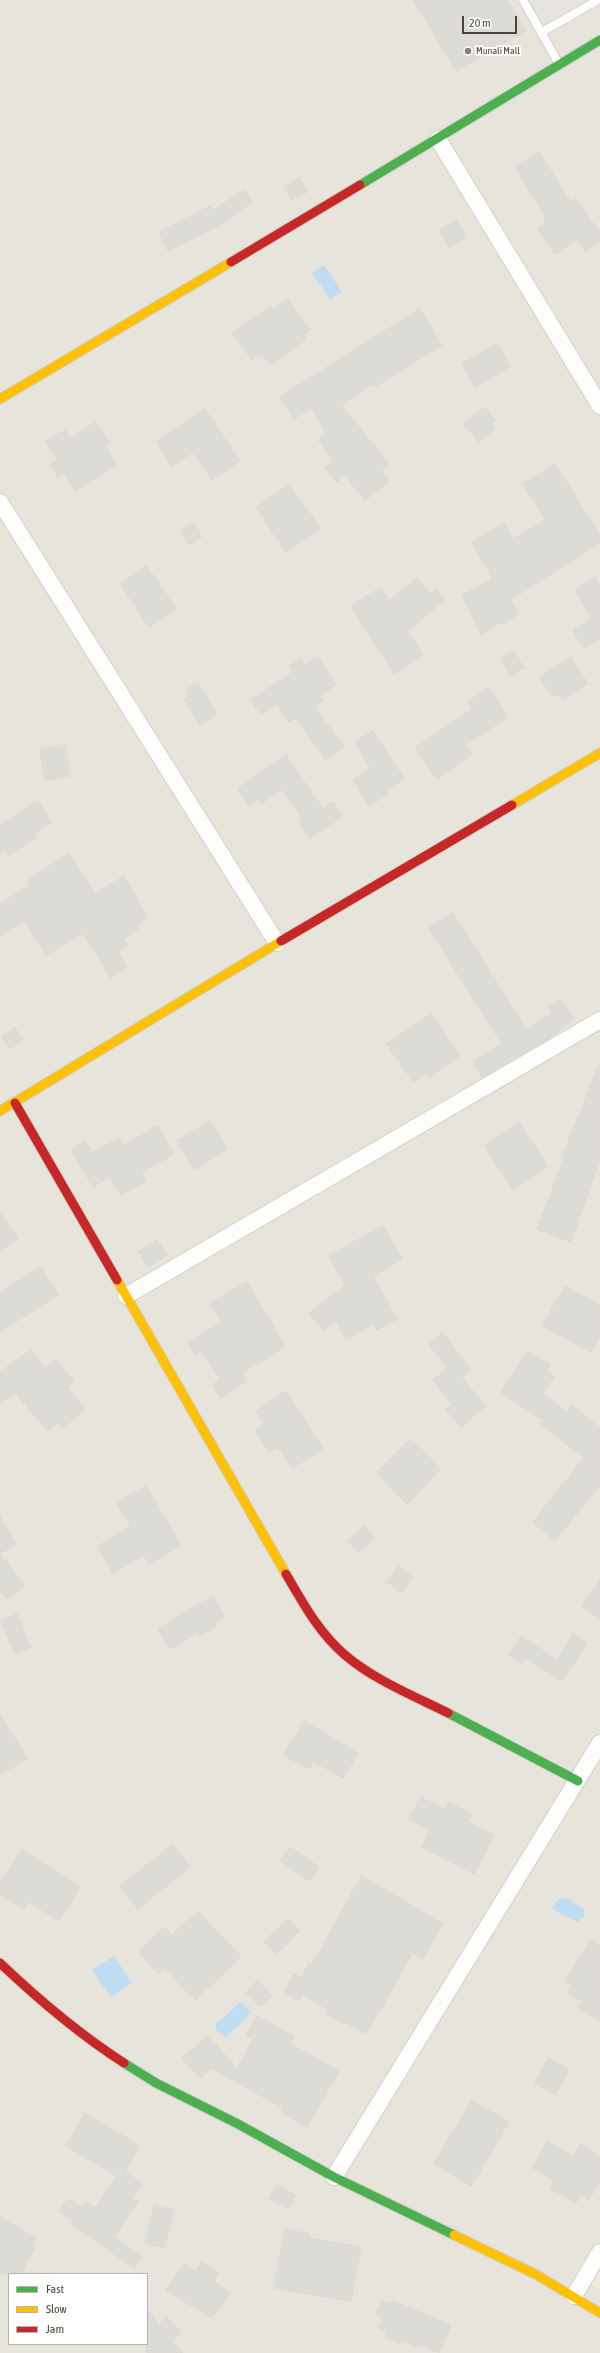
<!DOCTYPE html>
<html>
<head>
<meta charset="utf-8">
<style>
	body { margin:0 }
	#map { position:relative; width:600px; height:2353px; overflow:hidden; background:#f3f2ee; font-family:"Asap Condensed",sans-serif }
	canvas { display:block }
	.legend { position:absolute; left:8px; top:2273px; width:140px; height:72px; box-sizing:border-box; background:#fff; border:1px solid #b7b4af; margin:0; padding:5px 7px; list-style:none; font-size:12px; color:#4b4438 }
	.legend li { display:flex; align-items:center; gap:8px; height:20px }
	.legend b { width:20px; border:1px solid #b7b4af }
	.scale { position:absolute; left:462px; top:16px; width:55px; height:18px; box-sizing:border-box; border:2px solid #4b4438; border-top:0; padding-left:5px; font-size:12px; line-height:14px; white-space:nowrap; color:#4b4438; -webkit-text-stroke:3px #fff; paint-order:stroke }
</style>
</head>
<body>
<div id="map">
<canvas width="600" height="2353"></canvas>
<ul class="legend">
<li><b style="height:5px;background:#4caf50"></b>Fast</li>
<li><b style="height:5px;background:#ffc107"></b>Slow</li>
<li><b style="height:5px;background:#c62828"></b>Jam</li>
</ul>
<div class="scale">20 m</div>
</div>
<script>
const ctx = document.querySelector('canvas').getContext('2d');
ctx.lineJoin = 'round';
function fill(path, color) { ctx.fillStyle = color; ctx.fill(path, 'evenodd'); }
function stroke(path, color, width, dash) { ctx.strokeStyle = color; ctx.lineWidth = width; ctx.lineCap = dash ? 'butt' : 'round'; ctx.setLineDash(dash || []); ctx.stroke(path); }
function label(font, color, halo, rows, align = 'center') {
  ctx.font = font + ' "Asap Condensed",sans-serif'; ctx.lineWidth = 4; ctx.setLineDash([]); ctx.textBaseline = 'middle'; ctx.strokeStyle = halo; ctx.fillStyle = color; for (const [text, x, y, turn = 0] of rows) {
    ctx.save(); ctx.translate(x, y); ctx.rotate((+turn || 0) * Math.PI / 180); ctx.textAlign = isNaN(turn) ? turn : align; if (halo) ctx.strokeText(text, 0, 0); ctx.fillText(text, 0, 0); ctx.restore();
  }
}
fill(new Path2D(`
	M0,0h600v2353h-600zM9,2274h138v70h-138z`), '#e7e4db');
fill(new Path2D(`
	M600,2268v21l-9,-5z`), '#eee9dd');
fill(new Path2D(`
	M517,0h49l-36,21z`), '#e5e3df');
fill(new Path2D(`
	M324,265l18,27 -12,7 -18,-26z
	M567,1898l18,12 -1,7 -7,5 -23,-12 -1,-3 5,-8z
	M114,1956l18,27 -21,14 -19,-27z
	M239,2003h3l8,8 -2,5 -22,21 -9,-6 -2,-6z`), '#bedcf2');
const building = new Path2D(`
	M414,0h93l19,31 -70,40z
	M539,152l31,50 6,-4 24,35v8l-15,11 -8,-13 -22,15 -17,-25 8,-5 -2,-4 2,-2 -31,-51z
	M300,178l7,14 -16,8 -7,-13z
	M244,190l8,12 -34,24 -50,25 -9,-19 51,-26 2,5z
	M457,221l9,17 -17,9 -10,-17z
	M288,299l22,31 -7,5 3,4 -36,26 -8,-11 -10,6 -20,-27 39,-27 2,4z
	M420,309l22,36 -66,41 -2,-3 -33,22 48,59 -8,6 9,11 -25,19 -20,-25 -8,7 -12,-14 9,-7 -16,-21 8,-7 -15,-25 -17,11 -14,-22z
	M498,344l12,23 -35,20 -13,-23z
	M484,407l11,13 -5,4 5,5 -16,13 -15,-18z
	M205,409l35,52 -28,19 -19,-28 -21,14 -16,-24z
	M96,422l13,21 -4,3 11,19 -41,26 -11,-18 -6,4 -8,-12 8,-5 -12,-19 19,-11 5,9z
	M555,464l45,71v8l-90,57 9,14 -18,11 -2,-3 -18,13 -19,-40 31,-16 -21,-37 32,-19 9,16 33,-19 -23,-36z
	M289,485l32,44 -35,23 -30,-45z
	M194,523l8,14 -14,8 -8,-14z
	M147,566l29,43 -27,18 -28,-43z
	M417,578l13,16 6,-5 9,11 -38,31 16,24 -29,19 -43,-68 29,-18 9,13z
	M595,578l5,9v52l-16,9 -11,-18 19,-11 -17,-29z
	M514,651l10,17 -13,8 -11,-17z
	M318,657l18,28 -16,10 4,5 -10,6 30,41 -18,13 -30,-42 -7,4 -12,-18 -16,10 -10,-14 42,-28 -4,-6 11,-8 5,7z
	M571,657l17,27 -25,16 -4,-6 -6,3 -13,-20z
	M198,683l19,31 -17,11 -16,-26 5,-3 -3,-6z
	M489,688l19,29 -43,28 7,9 -35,25 -22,-31 57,-39 -4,-7z
	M373,731l31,48 -18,12 2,3 -19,12 -16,-26 18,-12 -16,-26z
	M65,745l5,31 -25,4 -5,-31z
	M286,755l37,54 10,-7 10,14 -33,22 -11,-16 4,-2 -21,-31 -21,15 -3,-5 -9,6 -11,-16z
	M38,801l13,21 -17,11 3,4 -28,18 -3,-5 -6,4v-29z
	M69,854l26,40 29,-18 24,41 -12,8 2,4 -15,10 4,7 -10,6 10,15 -16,11 -28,-45 -37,22 -21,-35 -25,16v-32l30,-19 -2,-5z
	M453,913l73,116 26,-16 -4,-6 13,-8 13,20 -26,20 -66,38 -9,-16 29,-17 -73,-116z
	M432,1014l28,42 -31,21 -3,-4 -13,9 -26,-38z
	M15,1028l8,12 -13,9 -8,-12z
	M599,1064l1,95 -29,83 -34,-13 28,-74 -3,2 11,-29h1z
	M210,1121l18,28 -34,21 -17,-29z
	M519,1123l29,43 -35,23 -29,-43z
	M158,1126l16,28 -33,18 5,9 -25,14 -11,-18 -17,10 -22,-37 14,-9 7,12 27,-15 4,8z
	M0,1213l18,25 -18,13z
	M383,1226l19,33 -29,17 24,43 -20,11 -3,-6 -28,16 -10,-19 -13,9 -14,-17 37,-28 -17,-29z
	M157,1240l10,14 -18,13 -10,-15z
	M41,1267l17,28 -58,37v-39z
	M247,1282l38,65 -43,26 4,8 -26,17 -8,-13 8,-6 -18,-28 -6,4 -8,-12 33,-21 -11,-19z
	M565,1286l35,19v31l-9,16 -48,-26z
	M443,1333l28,37 -10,7 25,29 -25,21 -15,-18 6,-5 -19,-24 15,-12 -19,-24z
	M32,1350l12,18 11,-9 19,22 -7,6 18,22 -22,19 -5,-6 -10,9 -33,-38 -15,10v-31z
	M528,1351l22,14 -4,6 8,5 -11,17 23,19 6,-7 28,23v57l-45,56 -22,-19 51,-64 -44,-35 3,-3 -42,-27z
	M286,1391l37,58 -31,19 -14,-21 -9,5 -14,-22 9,-5 -8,-14z
	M411,1439l30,30 -34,35 -30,-31z
	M146,1486l35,59 -32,19 -5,-9 -31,18 -15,-27 33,-20 -14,-23z
	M0,1517l16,27 -16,10 25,31 -18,14 -7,-9z
	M365,1526l10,12 -17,14 -10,-11z
	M398,1566l15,11 -11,16 -15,-11z
	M600,1581v38l-18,-13z
	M213,1596l12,20 -10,7 2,3 -18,10 -2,-3 -27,16 -12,-20z
	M17,1614l14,33 -16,7 -14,-33z
	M574,1634l13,9 -25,38 -36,-23 -4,5 -13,-8 12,-19 36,24z
	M0,1715l27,43 -27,17z
	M304,1721l54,32 -15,25 -30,-17 -4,8 -25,-14z
	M421,1797l24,13 4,-8 23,12 -4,8 26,13 -20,39 -52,-27 8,-16 -21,-12z
	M173,1845l17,22 -52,42 -18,-23z
	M290,1847l29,20 -9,14 -30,-20z
	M22,1850l58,37 -21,34 -31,-20 -5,8 -23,-15v-10z
	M362,1876l81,48 -21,35 -9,-6 -47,81 -21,-12 -1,2 -18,-10 3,-4 -26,-15 -4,6 -15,-9 10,-18 7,4 8,-15 3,1z
	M198,1911l43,46 -46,43 -30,-32 -6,6 -21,-22 26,-25 8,8z
	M288,1919l12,12 -24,23 -12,-12z
	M591,1940l9,6v75l-22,-13 4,-7 -14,-8 4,-8 -7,-3z
	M257,1981l15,14 -11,12 -15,-14z
	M257,2016l37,20 -4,8 49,27 -32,56 -26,-15 2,-4 -72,-40 -11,10 -18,-20 26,-22 29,32 16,-29 -7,-3z
	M548,2058l21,11 -13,26 -21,-11z
	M472,2101l37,21 -38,64 -37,-22z
	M85,2113l55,33 -15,26 17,11 -10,16 6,2 -24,36 28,20 -8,11 -54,-38 -9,-7 2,-3 -14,-8 9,-13 14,8 3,-5 10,6 22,-32 -51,-30z
	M548,2142l25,14 7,-12 20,12v25l-11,19 -9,-5 -4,8 -26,-15 4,-8 -21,-12z
	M276,2185l20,10 -7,14 -20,-10z
	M155,2205l19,5 -10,38 -19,-5z
	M0,2217l35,20 -2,14 -13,23h-20z
	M285,2229l25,5 -1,4 52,9 -10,54 -77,-13z
	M202,2262l16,11 -5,8 17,12 -18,25 -46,-28 18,-26 11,7z
	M382,2301l9,3 2,-3 58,24 -12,28 -20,-9 -1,3 -15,-6 -2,3 -16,-7 2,-6 -8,-3 4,-10 -7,-3z
	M147,2310l13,15 6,-9 15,17 -9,8 11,12h-36z`);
fill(building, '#dddbd6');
stroke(building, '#dcd9d3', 1);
const lane = new Path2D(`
	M523,0l36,64
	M542,32l56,-32`);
const street = new Path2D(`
	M438,139l162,267
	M0,502l277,441
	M126,1296l474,-276
	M334,2177l266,-434
	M574,2296l26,-44`);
const fast = new Path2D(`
	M360,185l240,-145
	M448,1713l130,68
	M124,2063l32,20 82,41 96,53 120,58`);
const slow = new Path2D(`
	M0,399l231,-137
	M512,805l88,-52
	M0,1111l281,-170
	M117,1280l169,294
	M454,2235l83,40 63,38`);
const jam = new Path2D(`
	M231,262l129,-77
	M281,941l231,-136
	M15,1103l102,177
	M286,1574c17,29 33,59 59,81 29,25 69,41 103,58
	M0,1963c39,37 79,71 124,100`);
stroke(lane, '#d1d0cb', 10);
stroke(street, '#d1d0cb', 18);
stroke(fast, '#d3cfc5', 11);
stroke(slow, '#d3cfc5', 11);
stroke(jam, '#d3cfc5', 11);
stroke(lane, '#fdfdfc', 8);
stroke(street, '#fdfdfc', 16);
stroke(fast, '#4caf50', 9);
stroke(slow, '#ffc107', 9);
stroke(jam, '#c62828', 9);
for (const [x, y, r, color] of [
	[468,51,4,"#868178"]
]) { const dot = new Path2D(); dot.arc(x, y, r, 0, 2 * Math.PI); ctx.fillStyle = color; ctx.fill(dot); stroke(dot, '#fff', 1.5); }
label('10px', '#4b4438', '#fff', [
	["Munali Mall",476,51]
], 'left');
</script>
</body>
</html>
